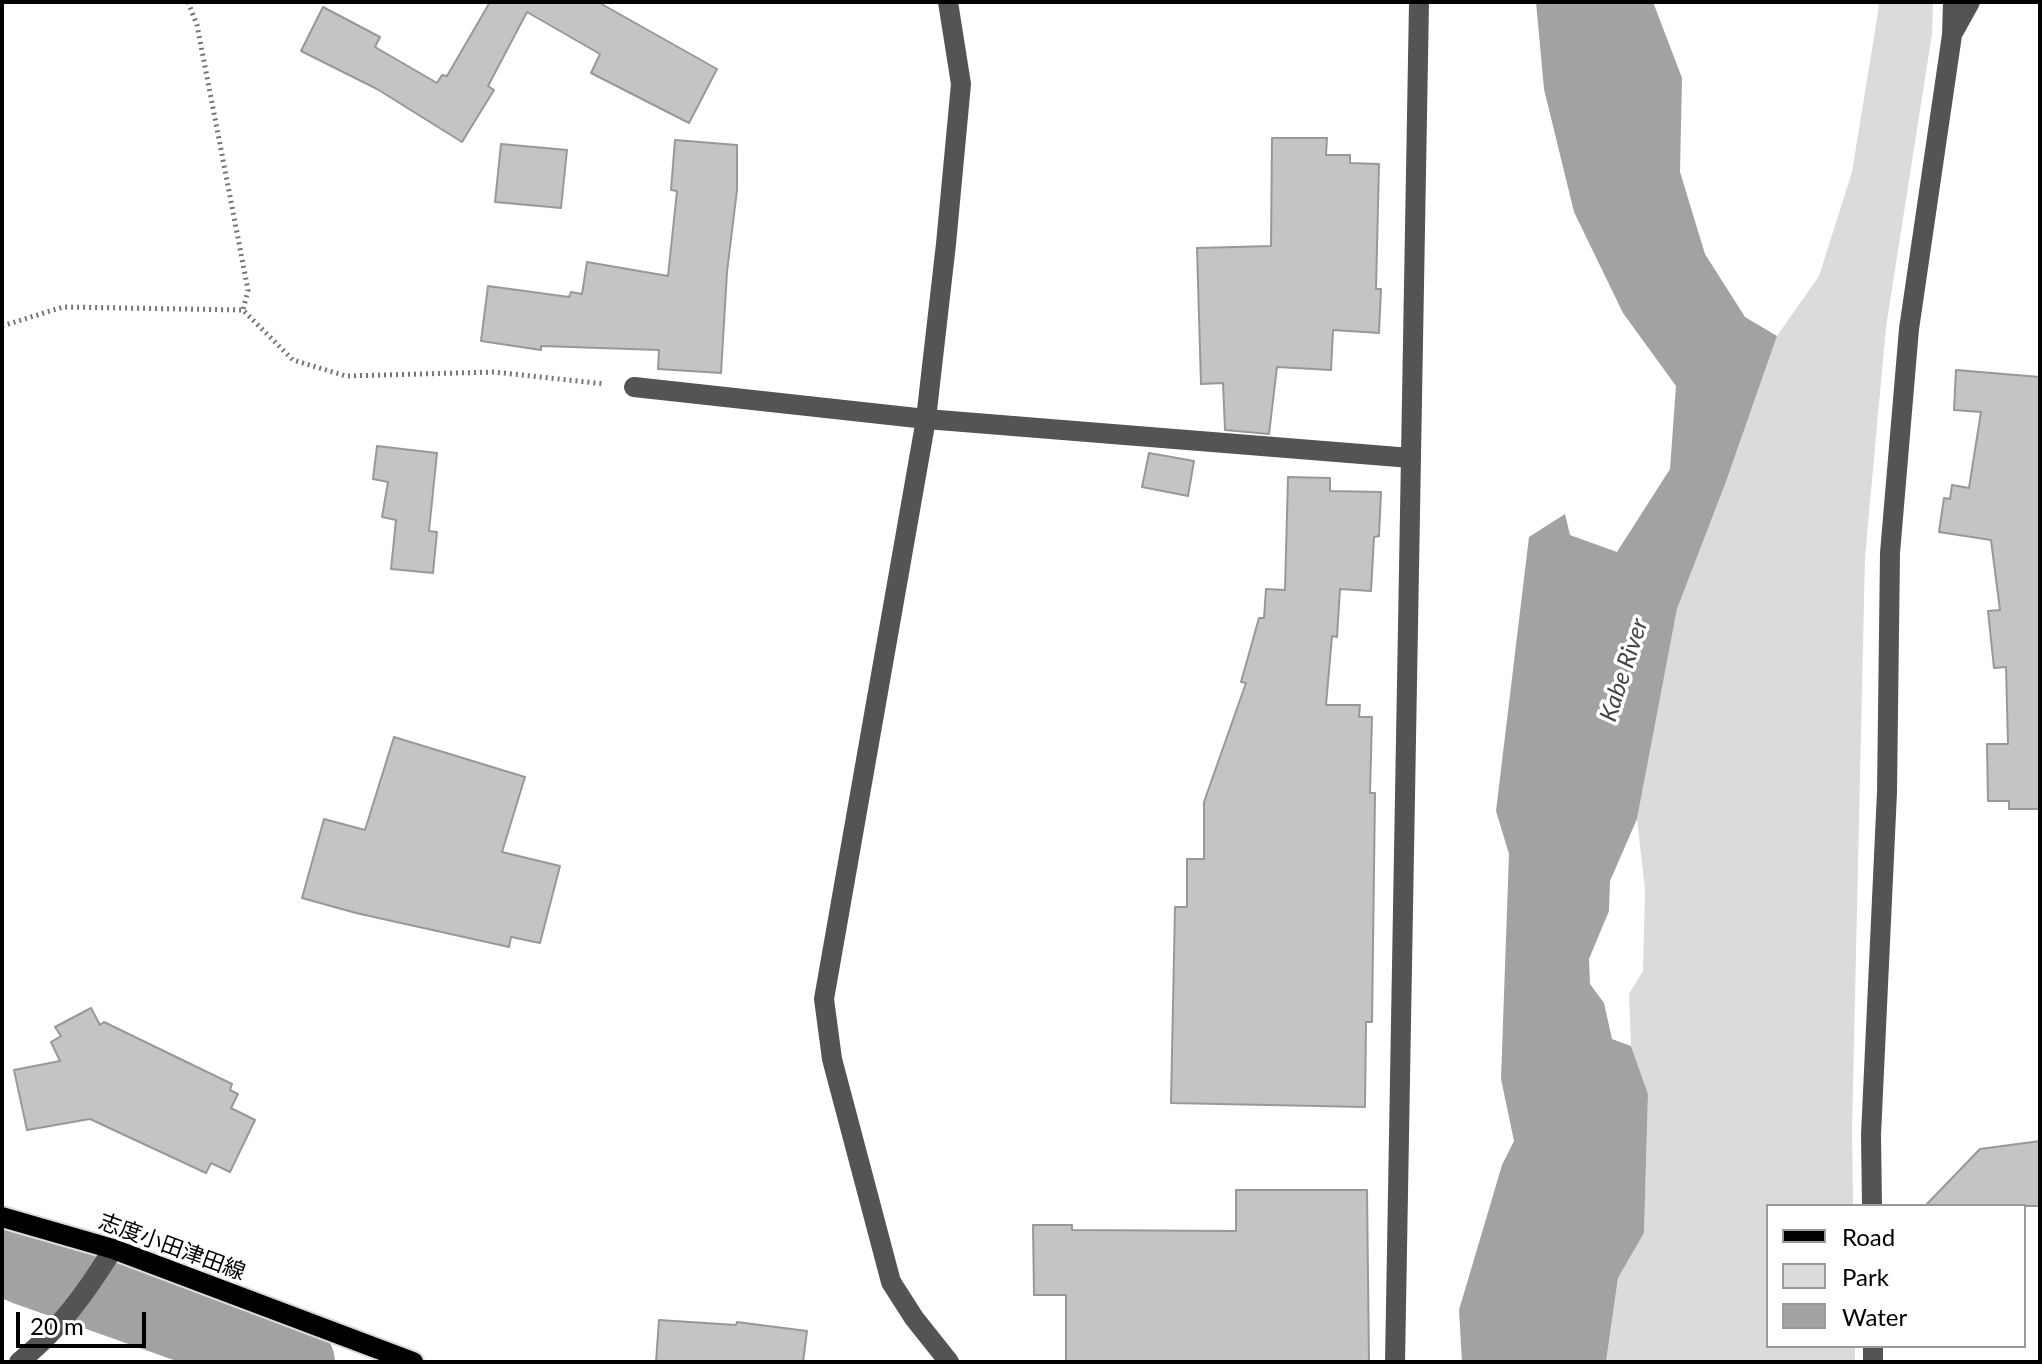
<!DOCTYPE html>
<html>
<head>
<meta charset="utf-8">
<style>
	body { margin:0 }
	#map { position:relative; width:2042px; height:1364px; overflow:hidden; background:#fff; font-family:Lato,sans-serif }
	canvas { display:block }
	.frame { position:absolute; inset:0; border:4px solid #000; pointer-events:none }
	.legend { position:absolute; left:1766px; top:1204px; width:260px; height:144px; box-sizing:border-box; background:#fff; border:2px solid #999; margin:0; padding:10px 14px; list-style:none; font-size:24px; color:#000 }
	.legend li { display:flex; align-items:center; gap:16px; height:40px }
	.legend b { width:40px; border:2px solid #999 }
	.scale { position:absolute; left:16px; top:1312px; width:130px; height:36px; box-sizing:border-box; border:4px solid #000; border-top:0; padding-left:10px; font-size:24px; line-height:28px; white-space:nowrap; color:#000; -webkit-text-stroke:6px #fff; paint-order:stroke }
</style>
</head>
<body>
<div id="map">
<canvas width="2042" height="1364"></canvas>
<div class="frame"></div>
<ul class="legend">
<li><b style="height:10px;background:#000"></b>Road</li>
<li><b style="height:22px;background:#dbdbdb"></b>Park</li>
<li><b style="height:22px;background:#a2a2a2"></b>Water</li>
</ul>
<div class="scale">20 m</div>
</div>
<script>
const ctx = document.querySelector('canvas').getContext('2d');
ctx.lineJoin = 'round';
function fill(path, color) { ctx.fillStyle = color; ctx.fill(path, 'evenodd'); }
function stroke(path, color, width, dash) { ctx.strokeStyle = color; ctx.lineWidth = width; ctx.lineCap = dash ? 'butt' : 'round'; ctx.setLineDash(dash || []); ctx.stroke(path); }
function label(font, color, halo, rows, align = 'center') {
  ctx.font = font + ' Lato,"Noto Sans JP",sans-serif'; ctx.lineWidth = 7; ctx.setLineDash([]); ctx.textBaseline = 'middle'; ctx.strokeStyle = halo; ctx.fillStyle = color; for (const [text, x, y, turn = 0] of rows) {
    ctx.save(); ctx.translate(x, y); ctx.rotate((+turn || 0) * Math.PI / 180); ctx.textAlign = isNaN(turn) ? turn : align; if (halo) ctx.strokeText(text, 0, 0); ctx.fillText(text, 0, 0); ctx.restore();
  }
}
fill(new Path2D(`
	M1877,2h56l-1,32 -46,293 -21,230 -13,572 1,77h-85v140h87v16h-249l12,-84 26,-45 4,-139 -17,-48 -2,-52 14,-23 2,-81 -8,-71 40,-210 49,-126 51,-147 42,-60 33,-104 27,-166z`), '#dbdbdb');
fill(new Path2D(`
	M1536,2h117l29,76 -2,94 25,82 40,63 32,19 -51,146 -49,127 -40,210 -27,62 -1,30 -20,48 1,25 14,19 8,36 19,7 17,48 -4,139 -26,45 -12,84h-144l-3,-52 43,-145 12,-24 -13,-62 8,-225 -13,-43 33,-274 36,-23 5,21 47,17 53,-83 6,-83 -53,-73 -49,-101 -30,-123z`), '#a2a2a2');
stroke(new Path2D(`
	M2,1256l26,11 268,95`), '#a2a2a2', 78);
const building = new Path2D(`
	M490,2h108l119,67 -28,54 -98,-50 9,-19 -73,-42 -39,74 6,4 -32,52 -85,-53 -76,-38 22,-44 57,30 -5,10 62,36 5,-8 5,1z
	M1272,138h55l-1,17h24v8l29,1 -3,125h5l-2,44 -46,-3 -2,40 -54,-3 -8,67 -44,-4 -2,-47 -22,1 -4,-136 74,-2z
	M675,140l62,5v45l-10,82 -6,101 -63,-4 1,-19 -118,-4v4l-60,-9 7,-55 81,11 2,-5 11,2 5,-32 81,14 9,-85 -6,-1z
	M501,144l66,6 -6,58 -66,-6z
	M1956,370l84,7v432h-31v-8h-21l-1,-57h21l-2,-77 -12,1 -6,-57 12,-1 -9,-70 -52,-8 5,-34 6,1 2,-14 17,3 12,-76 -27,-2z
	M377,446l60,7 -8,78 8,1 -4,41 -42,-4 5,-49 -14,-3 6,-35 -15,-3z
	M1149,453l45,8 -6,35 -46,-9z
	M1288,477l42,1v13l51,1 -2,44 -5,1 -3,54 -31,-2 -3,48 -5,-1 -6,69h34l-1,12h13l-2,76h5l-3,229h-6l-1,85 -194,-4 4,-196h12v-48h17v-57l42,-119 -5,-1 18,-64h5l2,-29 19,1z
	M394,737l131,40 -23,75 58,14 -20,77 -29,-6 -2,10 -153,-34 -54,-15 22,-79 41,11z
	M91,1008l9,17 4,-3 128,62 -2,6 8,4 -7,14 24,12 -25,52 -19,-9 -5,10 -116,-54 -63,11 -13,-60 46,-9 -9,-19 10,-6 -6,-9z
	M2040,1141v65h-115l55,-57z
	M1236,1190h131l2,172h-303v-67h-32l-1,-70h39v5l164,1z
	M659,1320l77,5 1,-3 70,9 -4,31h-147z`);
fill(building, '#c4c4c4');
stroke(building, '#989898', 2);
const major = new Path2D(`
	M2,1217l111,32 300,113`);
stroke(major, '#dbdbdb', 24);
stroke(new Path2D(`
	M188,2l9,23 51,265 -5,20
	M2,326l61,-19 180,3 50,50 53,16 148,-4 111,12`), '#767676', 5, [2, 4]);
stroke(new Path2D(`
	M948,2l13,82 -15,160 -20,175 -102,580 8,60 59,223 23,36 35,44
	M1954,31l16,-29
	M634,387l292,32 485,39
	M1872,1206l-1,-71 16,-343 3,-239 19,-224 43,-294 1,-33
	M1873,1346v16
	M19,1362c40,-32 67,-69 94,-113
	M1395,1362l24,-1360`), '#545454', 20);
stroke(major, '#000', 20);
label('22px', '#000', '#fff', [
	["志度小田津田線",172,1247,20]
]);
label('italic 24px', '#434343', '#fff', [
	["Kabe River",1624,670,-72]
]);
</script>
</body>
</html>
